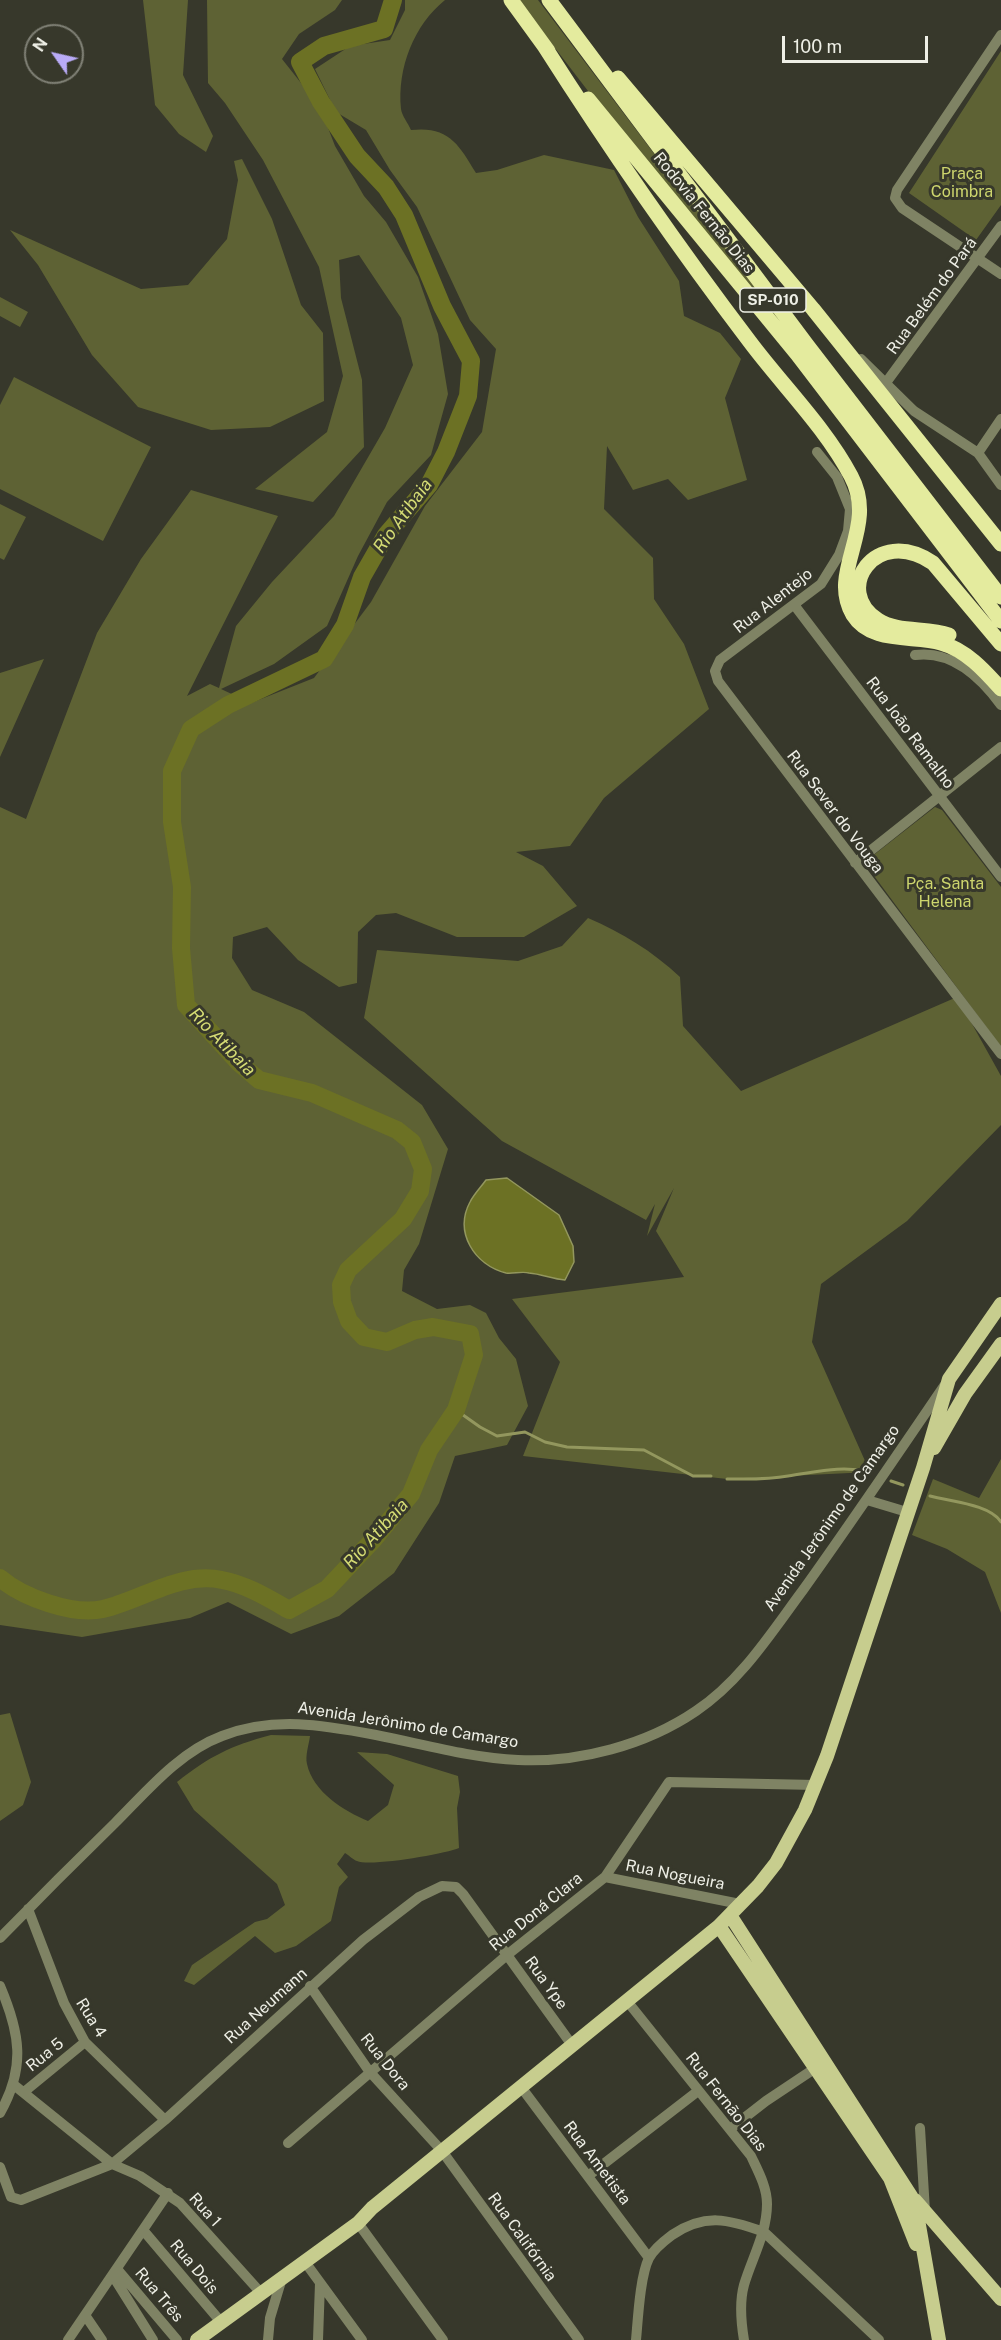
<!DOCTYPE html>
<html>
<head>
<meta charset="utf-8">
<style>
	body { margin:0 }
	#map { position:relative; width:1001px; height:2340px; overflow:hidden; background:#37382b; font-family:"Public Sans",sans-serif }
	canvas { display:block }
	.north { position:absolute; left:24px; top:24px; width:60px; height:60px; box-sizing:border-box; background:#37382b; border:2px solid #808176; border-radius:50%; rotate:304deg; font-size:16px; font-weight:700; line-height:24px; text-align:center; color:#eeefe6 }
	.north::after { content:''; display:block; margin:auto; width:21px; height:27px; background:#b9abf7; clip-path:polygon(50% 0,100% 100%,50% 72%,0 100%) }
	.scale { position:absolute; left:782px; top:36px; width:146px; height:27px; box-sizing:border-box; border:3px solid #eeefe6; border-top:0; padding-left:8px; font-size:18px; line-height:21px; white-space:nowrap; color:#eeefe6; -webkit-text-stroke:4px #37382b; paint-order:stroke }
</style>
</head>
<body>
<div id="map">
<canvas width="1001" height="2340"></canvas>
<div class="north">N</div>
<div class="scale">100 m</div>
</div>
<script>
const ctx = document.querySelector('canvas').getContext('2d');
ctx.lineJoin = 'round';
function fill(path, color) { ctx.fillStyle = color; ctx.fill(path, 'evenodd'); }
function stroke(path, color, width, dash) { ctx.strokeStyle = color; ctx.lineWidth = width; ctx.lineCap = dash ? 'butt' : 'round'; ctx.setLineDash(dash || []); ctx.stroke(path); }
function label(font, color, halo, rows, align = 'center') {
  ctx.font = font + ' "Public Sans",sans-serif'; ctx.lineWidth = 6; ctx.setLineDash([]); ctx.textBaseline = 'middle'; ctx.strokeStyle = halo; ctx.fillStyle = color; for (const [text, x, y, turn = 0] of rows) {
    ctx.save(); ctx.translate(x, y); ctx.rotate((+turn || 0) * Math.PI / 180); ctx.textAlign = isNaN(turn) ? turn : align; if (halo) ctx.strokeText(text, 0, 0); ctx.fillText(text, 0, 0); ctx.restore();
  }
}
fill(new Path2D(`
	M143,0h45l-5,75 30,61 -7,16 -27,-18 -24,-29z
	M207,0h135l-7,10 -36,24 -17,25 38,48 15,39 29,50 22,26 32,55 20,57 10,60 -17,61 -44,47 -29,54 -31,70 -53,38 -53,25 30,14 63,-25 57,-76 54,-96 57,-74 14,-83 -26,-29 -53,-113 -27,-37 -24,-40 -30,-18 -21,-43 35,-23 40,-6 15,-30v-10h40c-31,25 -48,68 -44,109 1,7 7,14 10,21 37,-4 47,13 65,43l21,-3 47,-15 70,15 24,47 41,64 5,35 36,17 21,26 -16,39 22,82 -59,20 -20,-21 -35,11 -26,-44 -3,63 49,49 1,41 30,45 25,65 -105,89 -34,48 -54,6 27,14 34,40 -53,31h-67l-61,-24 -20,2 -18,17 -1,51 -18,4 -41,-27 -31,-33 -34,10 -1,21 20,32 52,22 118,93 26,44 -29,95 -15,26 -2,21 35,18 33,-4 16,8 13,25 17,21 12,47 -21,39 -52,11 -16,47 -45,70 -55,43 -48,18 -63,-32 -38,16 -108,19 -82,-12v-818l26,12 71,-186 44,-74 50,-69 87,26 -91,180 23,-12 9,4 17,-62 36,-44 62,-66 51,-88 28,-63 -12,-47 -42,-63 -20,5 2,38 21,82 2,67 -51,55 -58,-13 72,-57 16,-56 -24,-109 -56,-107 -38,-57 -17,-20z
	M518,0h20l269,356 -182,-217z
	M1001,51v154l-25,35 -67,-47z
	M242,159l30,60 29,86 22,28 1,68 -54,26 -59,3 -73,-23 -46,-52 -54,-90 -28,-35 131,59 47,-4 39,-46 11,-59 -4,-19z
	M0,297l28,15 -8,15 -20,-11z
	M14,377l137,70 -48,94 -103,-52v-84z
	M0,504l26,13 -22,43 -4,-2z
	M44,659l-44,98v-84z
	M935,807l7,3 59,77v160l-135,-182v-4z
	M588,918c35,15 64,33 92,59l3,49 58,65 216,-94 44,79v49l-94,96 -86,63 -9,58 58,130 -143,7 -204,-23 37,-94 -48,-63 172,-22 -28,-46 18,-43 -27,48 8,-32 -9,16 -144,-79 -138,-123 13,-68 141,11 44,-15z
	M1001,1459v154l-16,-41 -38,-23 -35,-14 21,-56 46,19z
	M10,1713l21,69 -8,23 -23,16v-106z
	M271,1735l39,1c-1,8 -5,20 -3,28 6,28 37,47 61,57l20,-16 6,-20 -37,-33 30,2 71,22 2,16 -3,16 2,40c-14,6 -89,19 -102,13 -4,-1 -8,-6 -12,-8l-8,11 11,13 -9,10 -8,34 -35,25 -21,7 -20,-17 -61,49 -10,-4 8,-16 63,-43 12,-3 18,-14 -8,-21 -83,-74 -17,-28c33,-26 53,-36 94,-47z`), '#5e6234');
const water = new Path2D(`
	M507,1178l52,37 14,31 1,16 -9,18c-13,-1 -23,-6 -36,-7 -7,-2 -16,1 -23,0 -32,-8 -52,-41 -36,-71 4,-8 11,-15 16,-22z`);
fill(water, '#6c7124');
stroke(water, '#93975e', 1.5);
stroke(new Path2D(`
	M456,1410l24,17 17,9 28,-4 20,10 22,5 77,3 49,26h18
	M727,1479c21,0 40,1 61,-3 29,-4 53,-11 82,-4
	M891,1481l12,4
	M930,1496c22,6 59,8 71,26`), '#93975e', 3);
stroke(new Path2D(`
	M0,1578c22,19 73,38 103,31 39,-9 77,-38 119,-29 23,4 46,18 67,30l38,-21 47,-50 37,-45 18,-44 27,-40 18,-55 -4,-21 -37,-7 -18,3 -28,12 -23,-5 -15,-16 -7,-19 -1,-17 7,-15 55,-51 17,-28 3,-22 -11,-27 -15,-12 -85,-37 -53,-13 -20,-17 -53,-58 -5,-57 1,-61 -10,-65v-51l19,-42 37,-24 96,-46 21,-34 17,-48 24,-42 43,-50 17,-33 22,-56 3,-35 -29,-55 -38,-91 -18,-28 -29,-31 -36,-54 -21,-40 24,-16 60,-17 9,-29`), '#6c7124', 18);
stroke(new Path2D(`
	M1001,35l-104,155 -2,8 7,10 99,66
	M861,359l53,52 64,42 23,32
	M885,384l116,-158
	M817,452l20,25 13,32 -2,22 -9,24 -18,29 -101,76 -5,11 3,10 283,373
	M978,453l23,-34
	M795,606l206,271
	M915,655c37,-5 65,21 86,50
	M855,863l146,-116
	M867,1500l40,12
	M605,1877l135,27
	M28,1909l36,94 21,39 80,78
	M0,1938c38,-39 76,-77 115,-115 31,-31 64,-71 107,-87 52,-20 101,-11 154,-1 46,9 95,23 142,25 61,3 128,-15 178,-49 45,-30 75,-78 107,-121 48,-67 94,-135 141,-204
	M0,1986c20,47 26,81 0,127
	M310,1986l59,85 73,80 137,189
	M627,2001l124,155c7,15 16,31 16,48 0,29 -15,54 -23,81 -5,18 -3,37 0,55
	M14,2085l98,79 28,12 40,27 81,90
	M521,2087l128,171
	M24,2092l61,-50
	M920,2128l5,83
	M730,2129l36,-28 54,-36
	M288,2143l219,-188 98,-78 64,-95 147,3
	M0,2167l11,30 10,3 91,-36 53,-44 198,-180 56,-43 23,-11 14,1 7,7 109,151
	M588,2176l110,-85
	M358,2223l85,117
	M143,2230l78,92
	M305,2262l57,78
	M117,2269l60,71
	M113,2276l40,64
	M85,2315l17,25
	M68,2340l100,-147
	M268,2340l2,-22 12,-40
	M318,2340l2,-57
	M636,2340c2,-21 4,-64 13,-82 5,-9 15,-17 23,-23 33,-22 56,-16 92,-3l115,108`), '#7f8364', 10);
stroke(new Path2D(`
	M934,1448l31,-54 36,-50
	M730,1915l181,281 5,12 23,132
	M719,1926l171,252 26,66
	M915,2200l86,99
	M197,2340l161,-117 14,-15 347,-282 39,-40 18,-23 29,-53 22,-54 96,-288 26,-89 52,-75`), '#c7cd8e', 14);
stroke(new Path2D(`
	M511,0l37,51
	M549,0l258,345 194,252
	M543,44c65,102 134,202 207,298 33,44 75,85 101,134 28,52 -24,95 2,139 18,29 60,20 88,28 25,7 43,27 60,46
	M618,78l195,231 188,235
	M588,99l209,255 204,267
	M949,635c-22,-8 -51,-2 -71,-15 -46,-29 -3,-96 55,-57l68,81`), '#e4eb9e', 15);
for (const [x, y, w] of [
	[773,300,66]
]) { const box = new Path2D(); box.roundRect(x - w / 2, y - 12, w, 24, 4.5); ctx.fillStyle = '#37382b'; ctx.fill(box); stroke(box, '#eeefe6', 1.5); }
label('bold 15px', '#eeefe6', null, [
	["SP-010",773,300]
]);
label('16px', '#cdd56d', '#37382b', [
	["Praça",962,174],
	["Coimbra",962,192],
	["Pça. Santa",945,884],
	["Helena",945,902]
]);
label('16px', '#eeefe6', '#37382b', [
	["Rodovia Fernão Dias",704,213,51],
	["Rua Belém do Pará",932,296,-54],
	["Rua Alentejo",773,601,-38],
	["Rua João Ramalho",910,733,53],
	["Rua Sever do Vouga",835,812,53],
	["Avenida Jerônimo de Camargo",832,1518,-55],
	["Avenida Jerônimo de Camargo",408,1725,9],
	["Rua Nogueira",675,1875,11],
	["Rua Doná Clara",536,1912,-39],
	["Rua Ype",546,1983,54],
	["Rua Neumann",266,2006,-42],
	["Rua 4",91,2018,58],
	["Rua 5",45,2055,-39],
	["Rua Dora",385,2062,51],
	["Rua Fernão Dias",726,2102,52],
	["Rua Ametista",597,2163,53],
	["Rua 1",205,2210,48],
	["Rua Califórnia",522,2237,54],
	["Rua Dois",194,2267,50],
	["Rua Três",159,2295,50]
]);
label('italic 18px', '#d5dc74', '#37382b', [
	["Rio Atibaia",403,516,-54],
	["Rio Atibaia",222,1042,46],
	["Rio Atibaia",376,1534,-48]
]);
</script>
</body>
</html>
